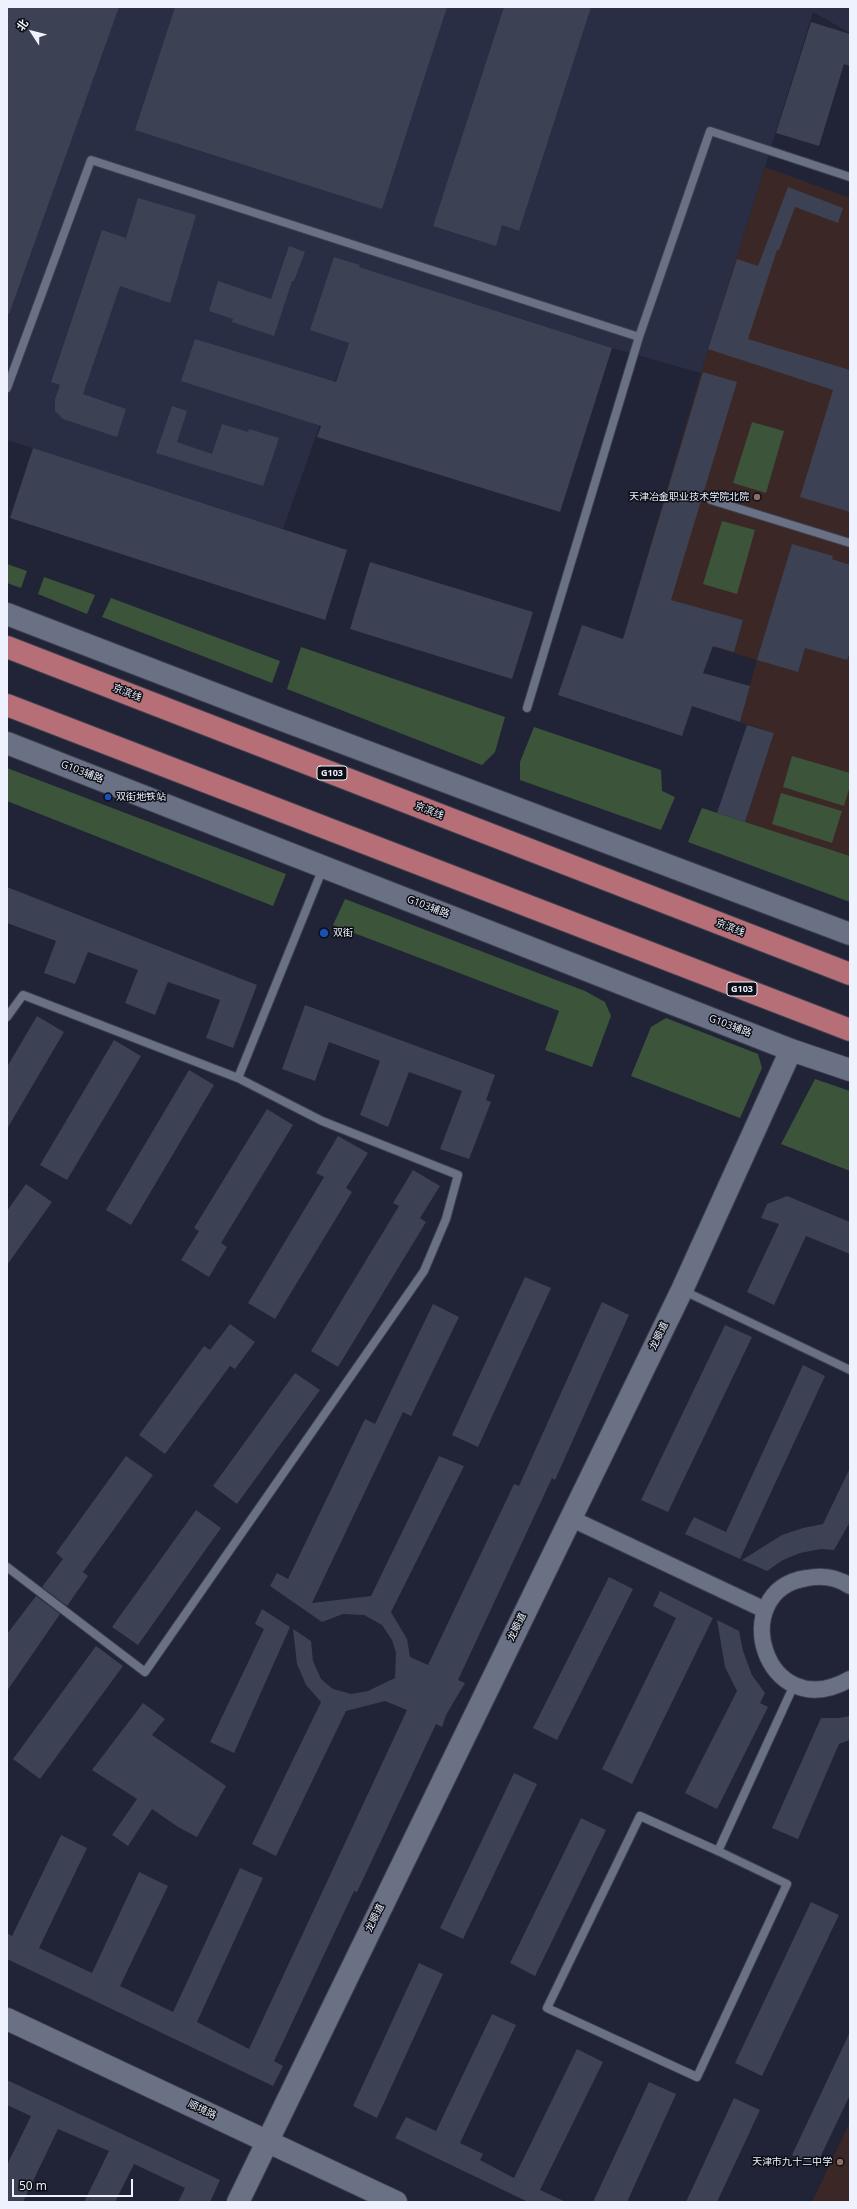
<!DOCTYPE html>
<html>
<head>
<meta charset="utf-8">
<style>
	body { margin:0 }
	#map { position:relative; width:857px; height:2209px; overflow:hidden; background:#202436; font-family:"Open Sans","Noto Sans SC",sans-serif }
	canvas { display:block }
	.frame { position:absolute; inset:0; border:8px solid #eef2fe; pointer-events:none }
	.north { position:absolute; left:12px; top:12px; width:40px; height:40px; -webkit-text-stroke:3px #0c0e16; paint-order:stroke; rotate:306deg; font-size:11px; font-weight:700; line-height:16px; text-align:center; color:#eef2fe }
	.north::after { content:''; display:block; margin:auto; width:14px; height:18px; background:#eef2fe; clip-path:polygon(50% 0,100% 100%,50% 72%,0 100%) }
	.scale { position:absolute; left:12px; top:2179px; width:121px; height:18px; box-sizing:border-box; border:2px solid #eef2fe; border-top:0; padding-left:5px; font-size:12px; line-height:14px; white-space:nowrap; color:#eef2fe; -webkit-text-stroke:3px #0c0e16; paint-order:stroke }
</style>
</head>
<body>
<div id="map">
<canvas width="857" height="2209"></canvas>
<div class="frame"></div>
<div class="north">北</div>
<div class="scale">50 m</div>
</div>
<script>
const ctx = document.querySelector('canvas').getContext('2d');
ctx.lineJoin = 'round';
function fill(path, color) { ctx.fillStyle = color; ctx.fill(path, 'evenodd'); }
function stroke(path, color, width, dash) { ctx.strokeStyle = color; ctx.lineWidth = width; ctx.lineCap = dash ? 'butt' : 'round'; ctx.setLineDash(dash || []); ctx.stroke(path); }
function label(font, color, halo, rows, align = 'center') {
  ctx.font = font + ' "Open Sans","Noto Sans SC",sans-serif'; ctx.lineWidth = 3; ctx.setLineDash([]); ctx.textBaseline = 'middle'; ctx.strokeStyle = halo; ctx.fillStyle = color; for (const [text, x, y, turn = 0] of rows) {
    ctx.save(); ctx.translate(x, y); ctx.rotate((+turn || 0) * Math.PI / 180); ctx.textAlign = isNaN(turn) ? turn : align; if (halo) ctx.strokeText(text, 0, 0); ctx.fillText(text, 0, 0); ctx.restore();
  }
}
fill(new Path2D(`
	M7,7h843v26l-37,-21 -112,361 -89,-25 -238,-76 -91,257 -276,-89z`), '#292e45');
fill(new Path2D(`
	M765,167l85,31v658l-105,-34 29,-89 -34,-11 17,-62 -129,-38 80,-273z
	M850,2122v80h-38z`), '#3b2726');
fill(new Path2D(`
	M752,422l32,9 -18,62 -33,-10z
	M722,521l33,9 -18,64 -34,-10z
	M7,564l20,7 -6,17 -14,-5z
	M44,577l51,18 -8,19 -49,-20z
	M111,598l169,63 -8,22 -170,-66z
	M301,647l204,70 -10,35 -13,13 -195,-76z
	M534,727l127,43 1,21 13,6 -14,33 -141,-50v-18z
	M792,756l58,17v13l-6,20 -61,-19z
	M7,768l279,106 -13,32 -266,-105z
	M781,793l61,18 -10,32 -60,-19z
	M702,808l148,48v46l-162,-60z
	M345,899l240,92 20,11 6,14 -19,51 -47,-17 14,-39 -226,-86z
	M666,1018l92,36 4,14 -22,50 -109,-42 20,-49z
	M815,1079l35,12v80l-69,-27z`), '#3c5439');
fill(new Path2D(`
	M7,7h112l-110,307 -2,-1z
	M175,7h272l-65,202 -247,-79z
	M504,7h87l-72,224 -17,-6 -6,21 -63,-20z
	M811,22l39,12v32l-6,-2 -25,82 -43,-13z
	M788,187l55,21 -5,15 -43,-16 -16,43h-2l-29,89 102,31v142l-50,-15 33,-107 -125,-41 29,-90 21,7z
	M138,198l58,17 -26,88 -50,-17 -37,108 43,15 -9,28 -54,-18 -8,-8v-12l5,-14 -9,-3 51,-152 24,8z
	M289,246l16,6 -11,29h-2l-18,55 -42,-14 1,-3 -24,-8 9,-30 53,18z
	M334,257l26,8 -1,2 253,81 -52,164 -243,-75 4,-11 -140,-45 14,-42 141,43 13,-39 -39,-13z
	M703,372l34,10 -66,218 72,20 -9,32 -21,-6 -10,27 47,13 -10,36 -48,-16 -10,30 -124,-41 24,-70 41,14z
	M172,406l15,5 -10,31 35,12 10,-30 26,8 1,-3 30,9 -16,48 -107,-33z
	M33,448l314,102 -22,70 -315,-102z
	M792,544l41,12 -1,3 18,6v87l-3,8 -42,-12 -7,24 -41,-12z
	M370,562l163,50 -21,67 -162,-50z
	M747,725l27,8 -29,89 -28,-9z
	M7,887l250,98 -24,63 -27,-10 14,-38 -52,-18 -13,33 -30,-12 13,-33 -50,-18 -13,32 -31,-11 12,-32 -49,-18z
	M305,1005l190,70 -9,25 5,2 -22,57 -29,-10 22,-58 -53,-19 -21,55 -28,-12 20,-54 -51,-19 -14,39 -33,-12z
	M37,1016l27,16 -57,97v-62z
	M114,1040l27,16 -74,124 -27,-15z
	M189,1070l25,15 -83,140 -25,-15z
	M267,1109l26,16 -72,118 6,4 -18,30 -28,-17 18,-29 -5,-3z
	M338,1136l30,17 -22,35 6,4 -77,127 -27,-16 76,-126 -8,-4z
	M413,1170l27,16 -20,32 6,4 -88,145 -27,-16 88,-145 -6,-3z
	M26,1184l26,18 -45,63v-54z
	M787,1196l63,26v32l-44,-18 -32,69 -27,-13 32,-68 -18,-6 6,-14z
	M525,1277l26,11 -73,159 -26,-12z
	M602,1302l27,13 -74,165 -3,-2 -94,202 7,3 -19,32 -4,12 -6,-3 -79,168 -3,-1 -80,170 9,5 -10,20 -266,-127v-26l5,3 49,-101 26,13 -48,100 53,25 47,-101 29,14 -48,100 53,26 67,-144 23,10 -66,144 52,27 158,-339 -22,-9 -39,10 -70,145 -24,-12 69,-142 -15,-17 -9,-21 -4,-35 18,12 2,20 8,18 12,10 18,5 17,-3 27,-13 1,-25 -4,-13 -10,-15 -18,-10 -21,-1 -21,8 -52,-36 7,-13 11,6 77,-160 10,5 58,-120 26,13 -48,99 -8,-4 -91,191 59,-7 68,-140 25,10 -73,146 16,27 3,18 18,8 86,-181 5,2z
	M230,1324l25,18 -20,27 -5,-3 -65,88 -26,-19 65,-89 6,4z
	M725,1325l27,12 -84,175 -27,-12z
	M803,1365l22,11 -85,183 -55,-25 9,-17 32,15z
	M295,1373l25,17 -83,114 -24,-18z
	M126,1456l27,19 -70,97 5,4 -21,30 -25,-19 21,-28 -7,-6z
	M850,1468v54l-16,28 -13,-1 -21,4 -17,7 -16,11 -25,-11 40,-25 21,-7 20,-4z
	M196,1510l25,18 -83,117 -26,-18z
	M609,1577l24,12 -76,151 -24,-12z
	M660,1591l53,27 -81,166 -30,-15 74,-151 -23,-12z
	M36,1596l24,18 -53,77v-57z
	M262,1609l28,18 -56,126 -24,-11 54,-113 -9,-5z
	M717,1620l22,11 4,20 9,24 13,18 -5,10 8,4 -51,102 -32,-16 52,-102 -12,-24z
	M96,1646l27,20 -83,113 -27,-20z
	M143,1703l22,16 -13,16 74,51 -29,51 -19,-10 -26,-18 -24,37 -16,-11 25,-36 -45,-29z
	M850,1716v24l-11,4 -41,95 -26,-11 49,-110h18z
	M514,1773l23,11 -74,155 -23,-11z
	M581,1818l25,12 -71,146 -25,-13z
	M811,1902l28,13 -77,161 -27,-13z
	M419,1963l24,11 -66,144 -24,-12z
	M492,2014l24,11 -56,118 23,11 -3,6 34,18 63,-129 26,13 -63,128 26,12h-38l-133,-64 11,-21 30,14z
	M850,2032v63l-34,71 -24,-11z
	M7,2080l213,100 -10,22h-32l7,-14 -51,-24 -19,38h-31l25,-51 -51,-22 -35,73h-16v-37l24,-49 -24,-11z
	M649,2082l27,12 -49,108h-34z
	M734,2098l26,12 -43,92h-31z`), '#3c4153');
const lane = new Path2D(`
	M639,337l71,-206 140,46
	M7,388l84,-228 548,177 -112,371
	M711,500l139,43
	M7,1017l16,-22 215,83
	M682,1290l168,80
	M7,1567l138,105 279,-401 22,-52 12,-44 -136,-54 -84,-43 85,-210
	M718,1851l69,33 -90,193 -150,-69 93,-192 78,35 76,-166`);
const street = new Path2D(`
	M570,1518l195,92
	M850,1586c-13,-9 -28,-11 -43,-8 -82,12 -43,150 43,101`);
const secondary = new Path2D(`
	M7,614l265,102 578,218
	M7,743l784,307 59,20
	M7,2019l389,183
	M238,2202l444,-912 109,-240`);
const highway = new Path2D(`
	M7,647l843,327
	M7,705l843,325`);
stroke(lane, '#3c3f4e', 10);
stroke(street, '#3c3f4e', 18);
stroke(secondary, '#3c3f4e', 24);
stroke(highway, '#3c3f4e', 24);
stroke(lane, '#6b7185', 8);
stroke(street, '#6b7185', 16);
stroke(secondary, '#6b7185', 22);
stroke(highway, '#b76f77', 22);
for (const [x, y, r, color] of [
	[757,497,4,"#8d6e63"],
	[108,797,4,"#1a4fb4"],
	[324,933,5,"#1a4fb4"],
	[840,2162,4,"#8d6e63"]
]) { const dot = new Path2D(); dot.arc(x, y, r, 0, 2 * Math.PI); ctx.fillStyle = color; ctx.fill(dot); stroke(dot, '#0c0e16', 1.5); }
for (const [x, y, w] of [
	[332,773,30],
	[742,989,30]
]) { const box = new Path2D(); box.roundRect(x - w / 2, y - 7, w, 14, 3); ctx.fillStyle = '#0c0e16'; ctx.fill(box); stroke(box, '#eef2fe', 1); }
label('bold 9px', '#eef2fe', null, [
	["G103",332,773],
	["G103",742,989]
]);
label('10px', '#eef2fe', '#0c0e16', [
	["天津冶金职业技术学院北院",749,497],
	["双街地铁站",116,797,"left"],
	["双街",333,933,"left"],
	["天津市九十二中学",832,2162]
], 'right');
label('10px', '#eef2fe', '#0c0e16', [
	["京滨线",127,693,21],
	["G103辅路",82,772,21],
	["京滨线",429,811,21],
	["G103辅路",428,907,21],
	["京滨线",730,928,21],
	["G103辅路",730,1026,21],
	["龙顺道",659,1336,-64],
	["龙顺道",517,1627,-64],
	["龙顺道",375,1918,-64],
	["顺境路",202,2110,25]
]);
</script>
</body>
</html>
